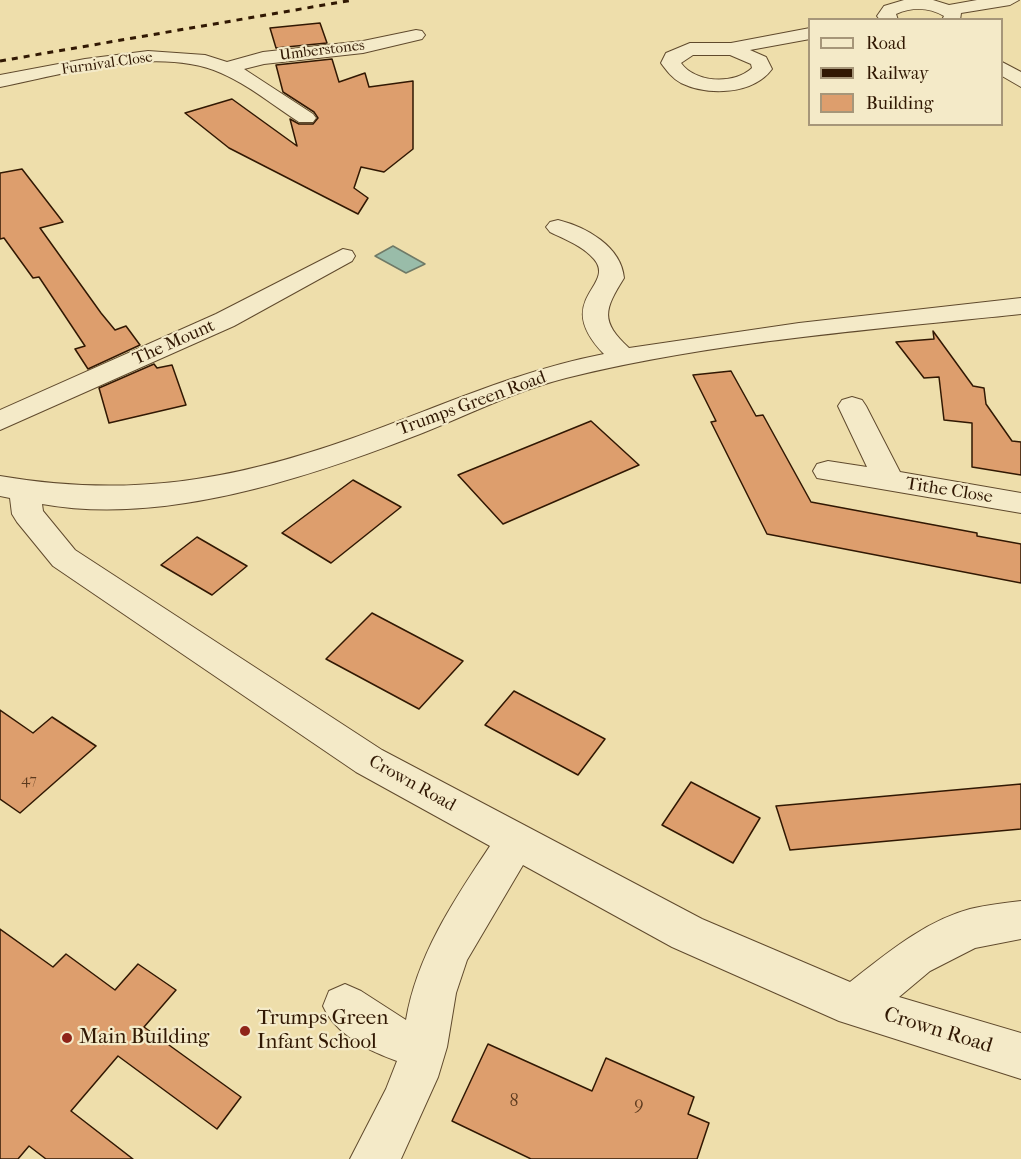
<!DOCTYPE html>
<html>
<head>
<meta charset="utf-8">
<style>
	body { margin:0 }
	#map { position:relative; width:1021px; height:1159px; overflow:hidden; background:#eedeab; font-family:"IM FELL French Canon",serif }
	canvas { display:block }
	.legend { position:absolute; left:808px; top:18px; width:195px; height:108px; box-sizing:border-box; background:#f4eac8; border:2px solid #a69679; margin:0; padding:8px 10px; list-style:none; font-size:18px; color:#311803 }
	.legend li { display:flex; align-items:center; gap:12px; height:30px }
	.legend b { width:30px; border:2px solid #a69679 }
</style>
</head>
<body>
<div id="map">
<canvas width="1021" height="1159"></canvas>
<ul class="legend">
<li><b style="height:8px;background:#f4eac8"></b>Road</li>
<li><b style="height:8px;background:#311803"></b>Railway</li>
<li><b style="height:16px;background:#dd9e6d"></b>Building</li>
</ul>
</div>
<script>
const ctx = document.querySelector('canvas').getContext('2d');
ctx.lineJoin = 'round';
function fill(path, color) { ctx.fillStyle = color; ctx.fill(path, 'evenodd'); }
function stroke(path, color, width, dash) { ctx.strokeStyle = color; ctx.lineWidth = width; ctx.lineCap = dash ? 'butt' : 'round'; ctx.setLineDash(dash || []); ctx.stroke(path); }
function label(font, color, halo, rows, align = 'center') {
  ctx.font = font + ' "IM FELL French Canon",serif'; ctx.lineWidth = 4.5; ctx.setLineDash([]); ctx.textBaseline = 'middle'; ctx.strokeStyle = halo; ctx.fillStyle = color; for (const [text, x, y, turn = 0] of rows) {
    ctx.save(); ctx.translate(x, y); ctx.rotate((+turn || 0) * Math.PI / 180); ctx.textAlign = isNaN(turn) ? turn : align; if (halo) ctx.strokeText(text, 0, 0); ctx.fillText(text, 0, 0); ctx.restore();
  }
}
const water = new Path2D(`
	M393,246l32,18 -19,9 -31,-17z`);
fill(water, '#99bca9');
stroke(water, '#6f7a67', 1.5);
const building = new Path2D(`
	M320,23l7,20 -51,5 -6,-20z
	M332,59l7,23 26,-9 4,14 44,-6v68l-29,23 -23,-5 -7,21 14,10 -10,16 -129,-66 -44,-35 47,-14 65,47 -7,-27 9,5h14l5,-6 -4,-6 -31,-20 -7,-27z
	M22,169l41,53 -23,6 61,85 14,17 11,-4 14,19 -52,24 -13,-20 10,-3 -46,-69 -6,1 -29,-40 -4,1v-66z
	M933,331l40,55 11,2 2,16 26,37 9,1v33l-49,-8v-44l-28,-3 -5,-43 -15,1 -28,-36 38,-3z
	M154,364l3,4 15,-3 14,40 -77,18 -10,-35z
	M731,371l25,45 7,-1 48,87 166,31v3l44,8v39l-254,-49 -56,-112 5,-1 -23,-46z
	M591,421l48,44 -136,59 -45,-49z
	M353,480l48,27 -70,56 -49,-30z
	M197,537l50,29 -35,29 -51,-30z
	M372,613l91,48 -44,48 -93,-50z
	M514,691l91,48 -27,36 -93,-50z
	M0,710l33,23 19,-16 44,29 -76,67 -20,-14z
	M691,782l69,36 -27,45 -71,-38z
	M1021,784v45l-231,21 -14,-44z
	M0,929l53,38 13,-13 49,36 23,-26 38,26 -32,37 97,70 -24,32 -99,-73 -47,55 62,48h-87l-17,-13 -11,13h-18z
	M488,1044l104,47 14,-33 88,39 -6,17 21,9 -12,36h-166l-79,-38z`);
fill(building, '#dd9e6d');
stroke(building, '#311803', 1.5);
const minor = new Path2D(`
	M904,0h29l16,5 28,-5h42l-9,5 -49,8 -1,7h-18l2,-4c-15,-9 -32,-9 -48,-2l2,6h-18l-3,-4 7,-10z
	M810,28v11l-60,11 16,7 6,12c-19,26 -64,27 -91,14 -9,-5 -14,-12 -20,-20l5,-10 24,-10h41zM693,55h37l21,9 1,4c-18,17 -57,15 -71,-5z
	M416,30l6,1 3,4 -3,4 -59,14 -99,11 -20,5 69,45 3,4 -3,4h-14c-25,-16 -50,-37 -78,-49 -63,-28 -156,1 -221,14v-12l85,-16 63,-8 57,4 22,7 36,-10 100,-11z
	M1002,62l19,10v15l-19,-11z
	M558,220c28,7 63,26 66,58 -20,32 -24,43 5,70l170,-25 222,-25v16c-151,16 -307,27 -455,64 -51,13 -98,37 -146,56 -113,44 -256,92 -378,70l1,7 32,39 307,200 320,169 148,63c36,-28 75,-61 120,-73 17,-4 34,-6 51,-8v38l-46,9 -45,23 -31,26 122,36v46l-182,-58 -167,-74 -149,-82 -56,95 -11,33 -9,54 -9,30 -37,82h-51l36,-70 11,-28c-28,-10 -62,-27 -74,-55l6,-15 16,-7 16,7 45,29c11,-65 48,-120 84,-174l-134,-74 -303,-206 -36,-44 -5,-8 -2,-16 -10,-2v-20c128,22 232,5 353,-38 84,-30 163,-67 251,-84 -53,-55 13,-68 -10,-95 -11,-13 -30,-20 -44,-27l-4,-5 4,-5z
	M343,249l9,2 3,5 -3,5 -118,65 -234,104v-20l216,-96z
	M852,397l10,3 4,6 34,66 121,21v20l-204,-35 -4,-7 4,-7 11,-3 39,6 -29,-61 4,-6z`);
stroke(minor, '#604a2d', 2);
fill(minor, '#f4eac8');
stroke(new Path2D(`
	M0,61l353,-61`), '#311803', 3, [6, 6]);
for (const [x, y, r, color] of [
	[245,1031,6,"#8f2418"],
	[67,1038,6,"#8f2418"]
]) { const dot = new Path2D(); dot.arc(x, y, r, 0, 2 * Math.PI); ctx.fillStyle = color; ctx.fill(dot); stroke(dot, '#f4eac8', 2); }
label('15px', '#311803', '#f4eac8', [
	["Umberstones",322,51,-7],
	["Furnival Close",107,64,-8]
]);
label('15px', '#5c3a1e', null, [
	["47",29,780]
]);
label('18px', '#311803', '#f4eac8', [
	["The Mount",174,343,-24],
	["Trumps Green Road",472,404,-20],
	["Tithe Close",949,491,9],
	["Crown Road",412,784,29]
]);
label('18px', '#5c3a1e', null, [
	["8",514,1102],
	["9",639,1105]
]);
label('21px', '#311803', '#f4eac8', [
	["Trumps Green",257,1019],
	["Infant School",257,1043],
	["Main Building",79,1038]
], 'left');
label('21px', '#311803', '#f4eac8', [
	["Crown Road",938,1031,17]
]);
</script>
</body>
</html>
